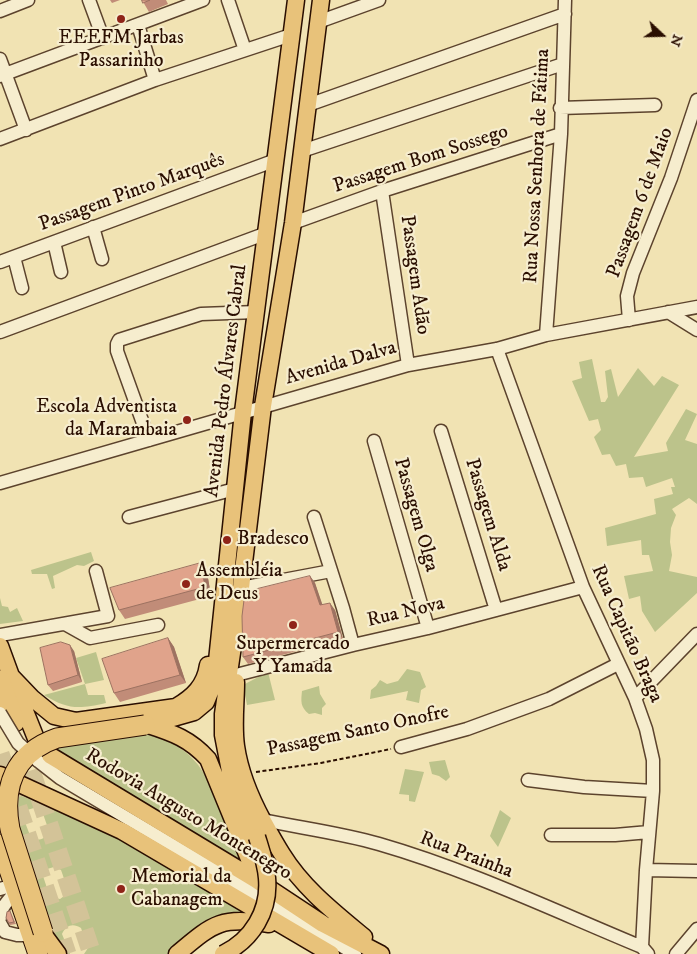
<!DOCTYPE html>
<html>
<head>
<meta charset="utf-8">
<style>
	body { margin:0 }
	#map { position:relative; width:697px; height:954px; overflow:hidden; background:#f1e3b3; font-family:"IM FELL DW Pica",serif }
	canvas { display:block }
	.north { position:absolute; left:637px; top:10px; width:50px; height:50px; -webkit-text-stroke:4px #f6edce; paint-order:stroke; rotate:111deg; font-size:14px; font-weight:700; line-height:20px; text-align:center; color:#2a0e00 }
	.north::after { content:''; display:block; margin:auto; width:18px; height:22px; background:#2a0e00; clip-path:polygon(50% 0,100% 100%,50% 72%,0 100%) }
</style>
</head>
<body>
<div id="map">
<canvas width="697" height="954"></canvas>
<div class="north">N</div>
</div>
<script>
const ctx = document.querySelector('canvas').getContext('2d');
ctx.lineJoin = 'round';
function fill(path, color) { ctx.fillStyle = color; ctx.fill(path, 'evenodd'); }
function stroke(path, color, width, dash) { ctx.strokeStyle = color; ctx.lineWidth = width; ctx.lineCap = dash ? 'butt' : 'round'; ctx.setLineDash(dash || []); ctx.stroke(path); }
function label(font, color, halo, rows, align = 'center') {
  ctx.font = font + ' "IM FELL DW Pica",serif'; ctx.lineWidth = 4.5; ctx.setLineDash([]); ctx.textBaseline = 'middle'; ctx.strokeStyle = halo; ctx.fillStyle = color; for (const [text, x, y, turn = 0] of rows) {
    ctx.save(); ctx.translate(x, y); ctx.rotate((+turn || 0) * Math.PI / 180); ctx.textAlign = isNaN(turn) ? turn : align; if (halo) ctx.strokeText(text, 0, 0); ctx.fillText(text, 0, 0); ctx.restore();
  }
}
fill(new Path2D(`
	M592,359l9,43h4l3,-5 -3,-26 6,-2 7,28 20,-29 16,18 8,-10 17,9 -45,72 34,-6 -2,-8 20,-34 11,5 -12,26 12,4v60l-8,-6 -17,11 4,6 -5,13 -1,14 2,13 -3,16 28,6v16l-42,39 -13,-21 -2,-15 -11,3 -5,-23 29,-5 -4,-16h-7l-1,-15 -34,6 -2,-18 51,-14 -2,-15 19,-5 -2,-7h4l-3,-9 -26,9 -3,-10 -14,1 -3,-14 -10,2 -6,-12 -8,1 -8,-18 7,-7 -3,-11 -9,2 -17,-40 10,-3 -3,-16z
	M91,552l3,9 -10,5 -7,-1 -24,11 2,12 -3,1 -5,-15h-15l-1,-4z
	M0,598l2,8 6,1 2,5 7,-4 6,13 -23,3z
	M96,652l8,28 -19,4 3,11h16l2,8c-27,6 -38,7 -62,-8l41,-11 -9,-26z
	M407,669l13,3 6,15 -5,3 -2,13 -13,-3 2,-9 -38,8 1,-9 5,-4 4,-6 7,4 11,-3z
	M268,672l7,28 -28,5 -4,-20z
	M319,686l1,8 6,10 -4,4v7l-7,-2 -6,1c-9,-7 -8,-13 -7,-23z
	M140,733c51,9 65,36 83,80 7,18 14,36 21,54l-189,-116 -2,-6z
	M445,760l5,17 -4,4 -7,-5 -7,-2 -3,-12z
	M405,769l19,3 -9,30 -6,-1v-6l-10,-1z
	M19,795l75,29 154,89 -13,2 -54,26 -13,13h-84l4,-6 -7,-20c-8,-5 -15,-3 -19,6l8,20h-6l-9,-11 -38,-121zM34,808l8,3 7,20c-3,8 -11,11 -18,7l-8,-21 4,-7zM54,867l7,3 7,20 -1,4 -7,5 -10,-2 -7,-21 4,-7z
	M500,810l11,8 -13,29 -8,-11z`), '#bcc38b');
stroke(new Path2D(`
	M22,744l70,210
	M0,754l67,200`), '#d3c398', 19, [19, 9]);
const minor = new Path2D(`
	M89,0l14,38
	M228,0l17,50
	M0,11l28,-11
	M318,22l61,-22
	M138,25l17,55
	M0,59l26,71
	M0,76l203,-76
	M308,105l257,-91
	M560,108l95,-3
	M0,139l155,-59 136,-45
	M302,151l261,-87
	M382,191l26,174
	M293,223l89,-32 179,-57
	M93,227l9,32
	M54,242l7,30
	M14,257l8,31
	M0,262l276,-102
	M668,312l29,18
	M629,320l-2,-24 6,-23 38,-95 26,-78
	M0,332l267,-99
	M546,335l15,-201 4,-134
	M497,349l86,238 52,111 11,31 7,31v31l-7,79 -4,77
	M441,431l55,179
	M149,440l-32,-89v-7l2,-4 82,-26 56,-2
	M374,441l54,187
	M0,483l408,-118 89,-16 49,-14 151,-28
	M129,517l106,-28
	M314,517l29,91 10,37
	M241,588l90,-17
	M65,624l25,14 68,-13
	M0,635l108,-19 -12,-45
	M236,675l117,-30 75,-17 155,-41
	M635,698l62,-64
	M401,747l66,-18 82,-30 69,-35
	M37,760l23,18 295,176
	M528,780l56,7 69,4
	M263,820c38,8 78,13 116,24 90,26 176,67 263,103l6,7
	M551,835h64l34,-3
	M646,870l51,1
	M0,889l14,-4
	M0,918c0,-11 10,-19 16,-27
	M0,923l5,9 12,3h15
	M676,954l21,-25`);
const major = new Path2D(`
	M0,646l11,30 21,22 22,18 22,5 100,-14c17,-10 29,-21 32,-42
	M11,676l26,65 14,15 207,125 65,43 58,30
	M236,682c0,21 -3,43 0,64 4,28 14,51 27,75 6,11 12,22 19,33 21,34 52,58 82,83
	M148,725l46,-13 12,-10 9,-22 28,-268 53,-412
	M148,725c25,8 42,14 60,34l50,122
	M0,775l122,56 209,123
	M229,783l28,54
	M234,792l-11,-57v-21l15,-102 25,-206 30,-183 28,-223
	M44,935l14,19
	M177,954c36,-30 43,-38 92,-30`);
const highway = new Path2D(`
	M0,680l15,42
	M0,844l38,110`);
stroke(minor, '#5c432d', 15);
stroke(major, '#2a0e00', 19);
stroke(highway, '#2a0e00', 21);
stroke(new Path2D(`
	M256,772l65,-9 70,-14`), '#2a0e00', 2, [4, 2.5]);
stroke(minor, '#f6edce', 12);
stroke(major, '#e8c27a', 16);
stroke(highway, '#e8c27a', 19);
const minorBridge = new Path2D(`
	M0,713l18,30 19,17`);
const majorBridge = new Path2D(`
	M223,954c29,-14 47,-43 44,-76 -1,-14 -6,-28 -10,-41`);
const highwayBridge = new Path2D(`
	M43,932l-33,-103c-8,-42 4,-76 47,-91l88,-13`);
stroke(minorBridge, '#5c432d', 15, []);
stroke(majorBridge, '#2a0e00', 19, []);
stroke(highwayBridge, '#2a0e00', 21, []);
stroke(minorBridge, '#f6edce', 12);
stroke(majorBridge, '#e8c27a', 16);
stroke(highwayBridge, '#e8c27a', 19);
fill(new Path2D(`
	M110,0h10l-8,3z
	M142,0h24l2,4 -19,8z
	M201,563l6,9 4,24 -86,23 -6,-9z
	M310,576l5,7 7,22 13,5 8,29 -95,25 -5,-7z
	M168,638l6,9 12,36 -66,19 -6,-9z
	M74,651l8,31 -29,9 -5,-6z
	M10,911l6,13 -6,1 -4,-7z`), '#c18c78');
fill(new Path2D(`
	M201,563l6,9 4,24 -6,-9z
	M310,576l5,7 10,29 -5,-7z
	M330,603l5,7 8,29 -5,-7z
	M168,638l6,9 12,36 -6,-8z
	M70,645l4,6 8,31 -4,-7z`), '#9d7261');
const building = new Path2D(`
	M142,0h8l-7,3z
	M201,563l4,24 -86,23 -9,-22z
	M310,576l10,29 10,-2 8,29 -95,25 -1,-41 3,-24z
	M168,638l12,37 -66,18 -12,-34z
	M61,642l9,3 8,30 -30,10 -8,-37z
	M10,911l4,11 -5,1 -3,-5 1,-6z`);
fill(building, '#e0a38b');
stroke(building, '#9d7261', 1);
for (const [x, y, r, color] of [
	[121,19,5,"#8f2418"],
	[187,420,5,"#8f2418"],
	[227,540,5,"#8f2418"],
	[186,584,5,"#8f2418"],
	[293,625,5,"#8f2418"],
	[121,889,5,"#8f2418"]
]) { const dot = new Path2D(); dot.arc(x, y, r, 0, 2 * Math.PI); ctx.fillStyle = color; ctx.fill(dot); stroke(dot, '#f6edce', 2); }
label('20px', '#2a0e00', '#f6edce', [
	["EEEFM Jarbas",121,39,"center"],
	["Passarinho",121,62,"center"],
	["Escola Adventista",177,408,"right"],
	["da Marambaia",177,431,"right"],
	["Bradesco",237,540],
	["Assembléia",196,572],
	["de Deus",196,595],
	["Supermercado",293,645,"center"],
	["Y Yamada",293,668,"center"],
	["Memorial da",131,878],
	["Cabanagem",131,901]
], 'left');
label('20px', '#2a0e00', '#f6edce', [
	["Passagem Bom Sossego",421,160,-18],
	["Rua Nossa Senhora de Fátima",538,166,-87],
	["Passagem Pinto Marquês",132,193,-20],
	["Passagem 6 de Maio",641,203,-70],
	["Passagem Adão",414,275,82],
	["Avenida Dalva",341,364,-16],
	["Avenida Pedro Álvares Cabral",227,381,-83],
	["Passagem Olga",415,515,74],
	["Passagem Alda",487,515,73],
	["Rua Nova",406,613,-13],
	["Rua Capitão Braga",626,634,66],
	["Passagem Santo Onofre",358,732,-12],
	["Rodovia Augusto Montenegro",188,815,31],
	["Rua Prainha",466,856,21]
]);
</script>
</body>
</html>
